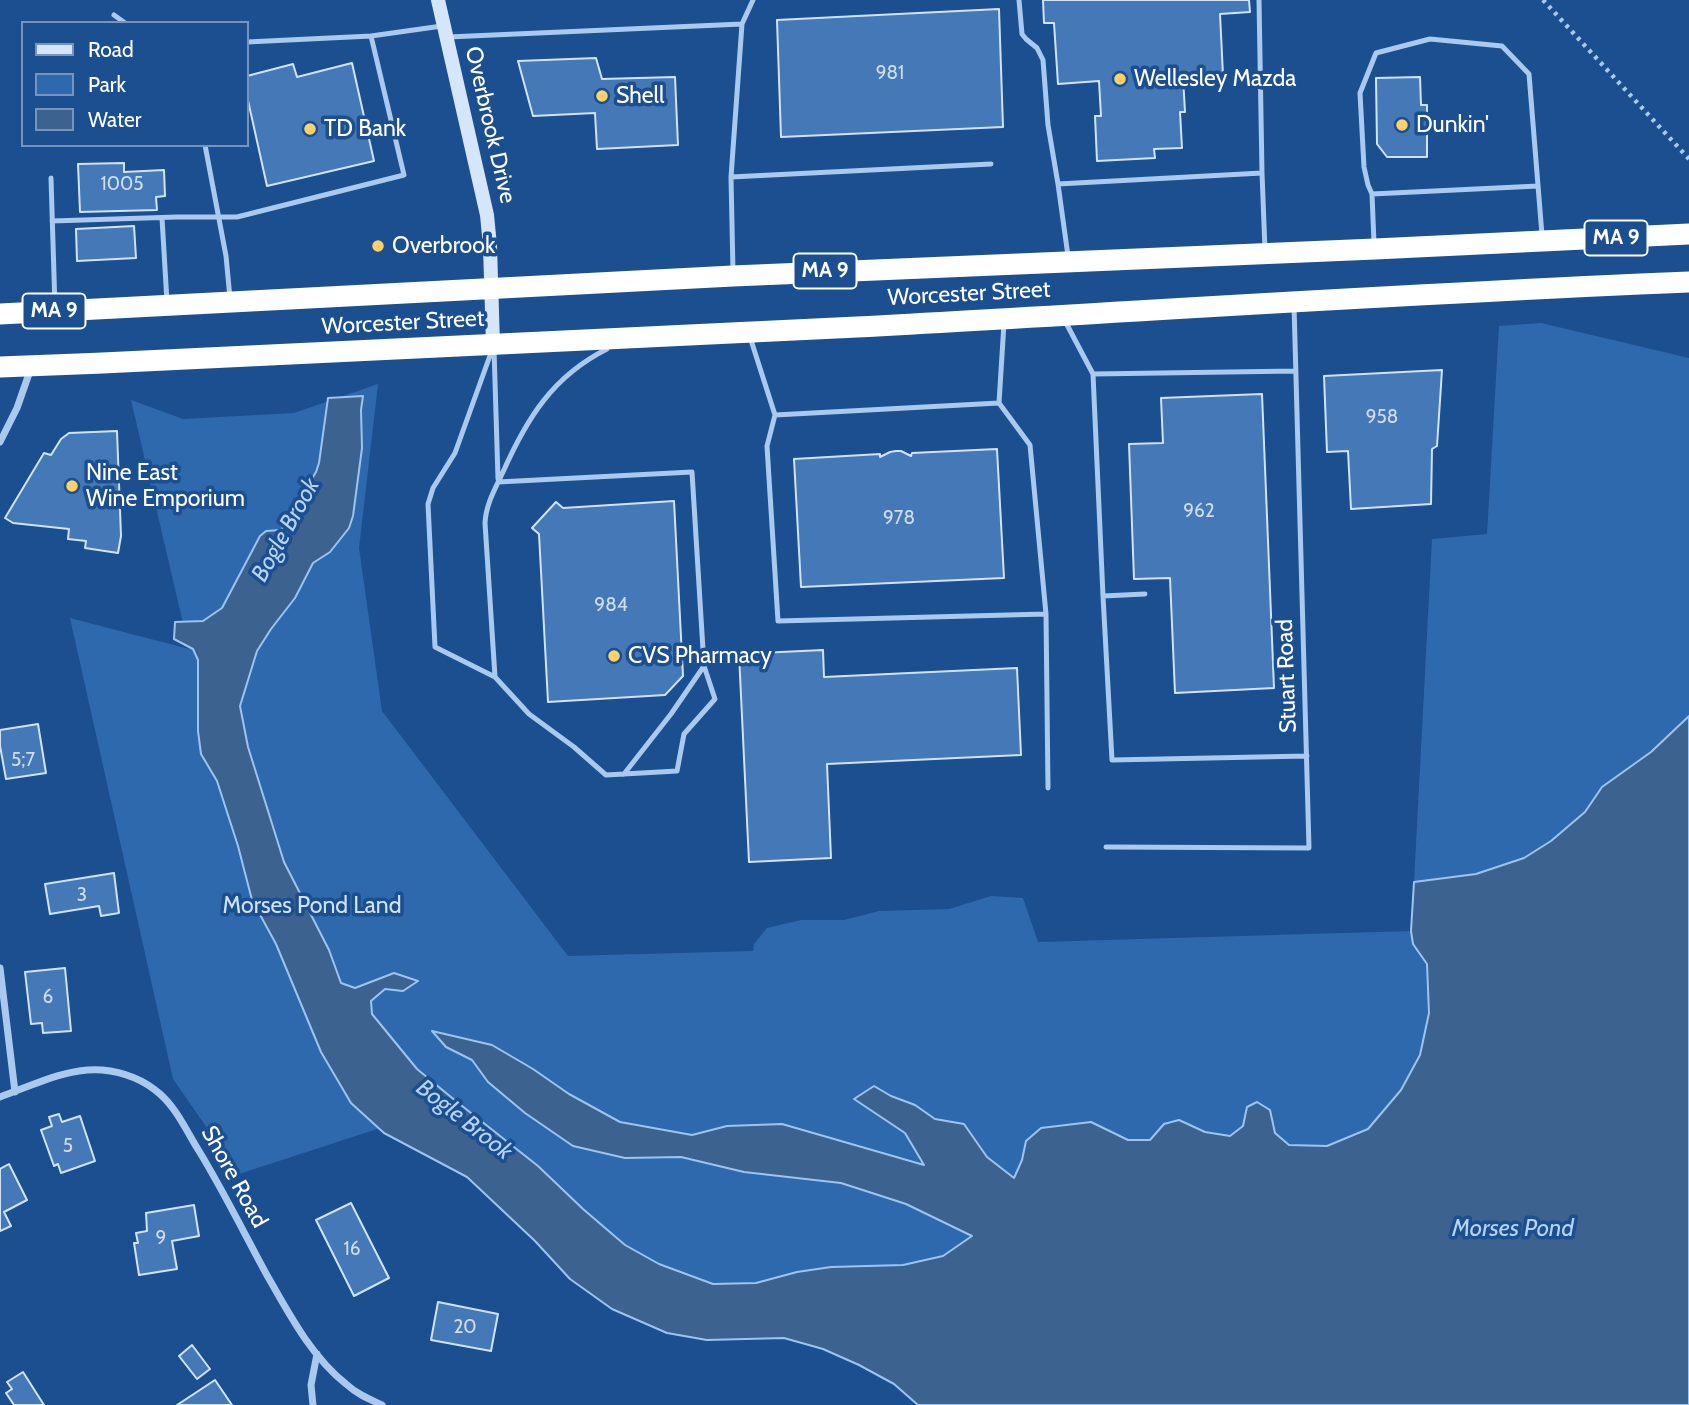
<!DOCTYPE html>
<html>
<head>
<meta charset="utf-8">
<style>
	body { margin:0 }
	#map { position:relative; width:1689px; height:1405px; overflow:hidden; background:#1b4f8f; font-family:Cabin,sans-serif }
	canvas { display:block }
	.legend { position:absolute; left:21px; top:21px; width:228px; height:126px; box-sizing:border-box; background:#1b4f8f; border:2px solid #7695bc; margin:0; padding:9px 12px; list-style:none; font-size:21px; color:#fff }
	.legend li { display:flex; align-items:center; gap:14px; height:35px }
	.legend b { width:35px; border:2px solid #7695bc }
</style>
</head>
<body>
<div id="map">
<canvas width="1689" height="1405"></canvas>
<ul class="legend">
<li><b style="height:9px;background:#d6e6fa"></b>Road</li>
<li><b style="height:19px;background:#2e69ad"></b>Park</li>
<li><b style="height:19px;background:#3c6290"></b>Water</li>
</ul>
</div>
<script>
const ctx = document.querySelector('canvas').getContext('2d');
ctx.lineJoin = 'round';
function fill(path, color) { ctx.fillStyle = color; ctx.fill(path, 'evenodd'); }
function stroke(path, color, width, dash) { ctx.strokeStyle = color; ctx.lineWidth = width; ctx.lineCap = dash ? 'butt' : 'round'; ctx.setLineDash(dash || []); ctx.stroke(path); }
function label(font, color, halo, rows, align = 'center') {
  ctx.font = font + ' Cabin,sans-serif'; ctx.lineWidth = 7; ctx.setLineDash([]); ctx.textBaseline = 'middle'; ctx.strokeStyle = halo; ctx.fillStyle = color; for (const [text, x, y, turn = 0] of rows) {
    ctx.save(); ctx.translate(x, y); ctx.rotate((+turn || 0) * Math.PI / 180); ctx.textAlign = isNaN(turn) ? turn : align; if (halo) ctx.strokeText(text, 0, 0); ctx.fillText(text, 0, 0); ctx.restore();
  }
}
fill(new Path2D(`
	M1541,323l148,35v358l-38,36 -49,35 -17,25 -34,29 -27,17 -48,16 -62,8 18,-343 55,-5 12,-208z
	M378,384l-19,164 23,163 186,245 185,-5 1,-7 13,-16 34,-8h43l35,-9 70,-2 42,-13 32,2 15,44 373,-11 2,13 14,20 2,49 -9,42 -19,35 -33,39 -41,17 -38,-1 -14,-12 -5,-23 -23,-3 -4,19 -13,10 -25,-4 -26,-12 -15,4 -14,16h-22l-37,-18 -65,19 -4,19 -7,18 -28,-21 -23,-32 -29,-6 -20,-14 -24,-9 -17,-10 -20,14 51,33 20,32 -143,-41 -55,2 -35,9 -73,-13 -50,-28 -36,-25 -41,-24 -46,2 26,13 16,22 137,76 56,-1 63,15 97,11 65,21 66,32 -29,20 -40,9 -72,2 -34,5 -41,11 -43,1 -54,-20 -34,-18 -42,-37 -45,-43 -81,-63 -218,71 -66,-95 -103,-461 119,31 -58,-249 52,19 111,-6z`), '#2e69ad');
const water = new Path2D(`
	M363,396l-2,14 1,38 -9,68 -4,12 -19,24 -17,11 -18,35 -24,31 -14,22 -17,55 8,41 36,115 45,88 12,33 14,5 39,-15 24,8 -15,10 -18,-2 -14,12 1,13 45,55 40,33 81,64 45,43 42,36 34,19 54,20 43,-1 41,-11 34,-5 72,-2 40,-9 29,-20 -66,-32 -65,-21 -97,-11 -63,-15 -56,1 -52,-12 -48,-33 -37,-31 -16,-22 -26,-13 -14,-16 60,14 41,24 36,25 51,28 72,13 35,-9 55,-2 142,41 -19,-32 -51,-34 20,-13 17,10 24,9 20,14 29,5 23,33 27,21 8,-18 4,-19 15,-13 50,-6 37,18h22l14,-16 15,-4 26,12 25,4 13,-10 4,-19 10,-5 13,8 5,23 14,12 38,1 41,-17 33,-39 19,-35 9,-42 -2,-49 -14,-20 -2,-13 3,-49 62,-8 48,-16 27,-17 34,-29 17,-25 49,-35 38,-36v689h-771l-24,-21 -35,-19 -36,-16 -39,-11 -77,2 -40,-7 -55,-24 -42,-30 -35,-38 -68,-64 -83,-44 -33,-30 -30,-51 -45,-108 -24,-44 -14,-54 -21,-65 -16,-27 -3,-23v-71l-5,-11 -19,-10 1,-17 28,-1 19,-13 38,-72 6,-5 15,-1 35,-58 3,-9 9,-65z`);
fill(water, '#3c6290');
stroke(water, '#9cc4f0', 2);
const building = new Path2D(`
	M1043,0h206l1,12 -30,2 3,61 -40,2 2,35h-5l2,36 -28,1 1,9 -58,3 -2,-45h6l-2,-35 -41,3 -4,-61h-10z
	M999,9l4,118 -222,10 -4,-117z
	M596,58l6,21 73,-2 3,68 -81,4 -2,-36 -62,3 -15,-55z
	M352,63l22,98 -107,25 -20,-90v-20l46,-12 4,13z
	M1420,77l1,28h6v52h-40l-10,-13 -1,-66z
	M124,163v9l40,-2 1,26 -9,1 1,13 -77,2 -2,-48z
	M134,226l2,32 -59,3 -1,-32z
	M1442,370l-5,76 -5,3 -1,55 -80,5 -3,-58 -21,1 -3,-76z
	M1262,394l12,294 -99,5 -5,-115 -36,1 -5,-135 34,-1 -2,-45z
	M117,431l4,105 -3,17 -33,-5 1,-7 -18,-2 1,-10 -56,-6 -8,-5 39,-65 7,2 10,-16 8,-6z
	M997,449l7,129 -203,9 -7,-128 86,-5v3l10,-5 6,-1h5l10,5 1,-3z
	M674,501l9,175 -18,19 -117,7 -9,-168 -7,-6 24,-26 7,6z
	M823,650l1,27 193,-9 4,87 -194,9 4,94 -82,4 -10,-208z
	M38,724l8,49 -40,6 -6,-33v-16z
	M114,873l5,40 -18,3 -2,-10 -49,8 -5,-30z
	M65,968l6,63 -28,2 -1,-10 -11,1 -6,-52z
	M59,1114l3,8 18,-6 15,45 -34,12 -3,-9 -4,2 -13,-36 11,-4 -3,-9z
	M9,1164l18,36 -23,12 7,14 -11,5v-62z
	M351,1203l38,75 -35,18 -38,-76z
	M194,1205l5,31 -27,5 5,28 -38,6 -5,-32h4l-2,-10 11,-2 -1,-18z
	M438,1302l60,12 -7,37 -60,-11z
	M192,1345l18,24 -13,10 -18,-23z
	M23,1372l21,33h-30l-8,-12 6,-4 -5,-7z
	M215,1380l17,25h-55z`);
fill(building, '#4478b7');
stroke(building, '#cfe3fa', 2);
stroke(new Path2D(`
	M1543,0l146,159`), '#a9c9ee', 4.5, [3.5, 5]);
stroke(new Path2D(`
	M1019,0l3,34 4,5 11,9 6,12 5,65 10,59
	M1259,0l3,173
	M114,15l11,8
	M448,37l294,-13
	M247,42l124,-6 71,-10
	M205,145l21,111 4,42
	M731,177l260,-13
	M51,178l4,130
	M1372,194l166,-8
	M162,218l5,84
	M52,221l125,-4h60l167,-42 -33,-139
	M1374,243l-2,-49 -4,-9 -4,-18 -4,-74 16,-40 54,-14 72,7 27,28 13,161
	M1068,256l-10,-72 204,-11 3,77
	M733,272l-2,-95 11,-153 11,-24
	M1065,321l28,53 203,-3
	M1004,323l-5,80 31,42 16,169 2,174
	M750,337l25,78 -8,31 11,175 268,-7
	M494,349l4,130
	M492,350l-37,103 -22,35 -5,16 7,143 60,30 34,37 45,33 32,28 71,-4 7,-37 31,-35 -11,-33 -12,-194 -194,10
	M1093,374l10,222 9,164 195,-4
	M775,415l224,-12
	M1103,596l42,-2
	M495,677l-10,-154c1,-19 10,-34 18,-51 24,-54 50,-96 104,-123
	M624,774l47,-60 33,-48
	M1106,847l203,1 -15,-543`), '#a9c9ee', 5);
stroke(new Path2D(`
	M0,442l17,-34 14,-40
	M0,968l15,124
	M0,1097c31,-11 69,-30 102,-27 22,2 42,10 58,24 17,15 27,38 39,57 25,41 46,84 69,126 22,38 43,79 78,107 11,10 23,15 36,21
	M313,1405l-2,-20 6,-31`), '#a9c9ee', 7);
stroke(new Path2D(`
	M438,0l49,215 3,31 3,99`), '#d6e6fa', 14);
stroke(new Path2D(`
	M0,314l733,-38 642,-27 314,-15
	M0,367c286,-11 572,-25 857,-40 278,-15 555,-34 832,-45`), '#fff', 21);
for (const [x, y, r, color] of [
	[1120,79,7,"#ffd166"],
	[602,96,7,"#ffd166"],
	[1402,125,7,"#ffd166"],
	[310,129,7,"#ffd166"],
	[378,246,7,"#ffd166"],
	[72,486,7,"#ffd166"],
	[614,656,7,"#ffd166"]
]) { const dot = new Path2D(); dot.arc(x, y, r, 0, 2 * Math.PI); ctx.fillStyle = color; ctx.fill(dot); stroke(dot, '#1b4f8f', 2.5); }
label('19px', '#d0dded', null, [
	["981",890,73],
	["1005",122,184],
	["958",1382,417],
	["962",1199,511],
	["978",899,518],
	["984",611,605],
	["5;7",23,760],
	["3",82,895],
	["6",48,997],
	["5",68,1146],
	["9",161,1238],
	["16",352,1249],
	["20",465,1327]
]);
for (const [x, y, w] of [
	[1616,238,63],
	[825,271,63],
	[54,311,63]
]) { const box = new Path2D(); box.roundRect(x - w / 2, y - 17.5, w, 35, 5); ctx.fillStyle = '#1b4f8f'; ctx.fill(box); stroke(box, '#fff', 2); }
label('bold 21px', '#fff', null, [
	["MA 9",1616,238],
	["MA 9",825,271],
	["MA 9",54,311]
]);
label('23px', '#fff', '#1b4f8f', [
	["Wellesley Mazda",1134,79],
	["Shell",616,96],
	["Dunkin'",1416,125],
	["TD Bank",324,129],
	["Overbrook",392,246],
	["Nine East",86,473],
	["Wine Emporium",86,499],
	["CVS Pharmacy",628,656]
], 'left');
label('23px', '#fff', '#1b4f8f', [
	["Overbrook Drive",490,125,77],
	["Worcester Street",969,294,-3],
	["Worcester Street",403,323,-3],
	["Stuart Road",1287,676,-92],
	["Shore Road",234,1177,61]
]);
label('23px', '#cfe3fa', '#1b4f8f', [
	["Morses Pond Land",312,906]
]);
label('italic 24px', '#b5d3f5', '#1b4f8f', [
	["Bogle Brook",286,530,-61],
	["Bogle Brook",464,1120,38],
	["Morses Pond",1513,1229]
]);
</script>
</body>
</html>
